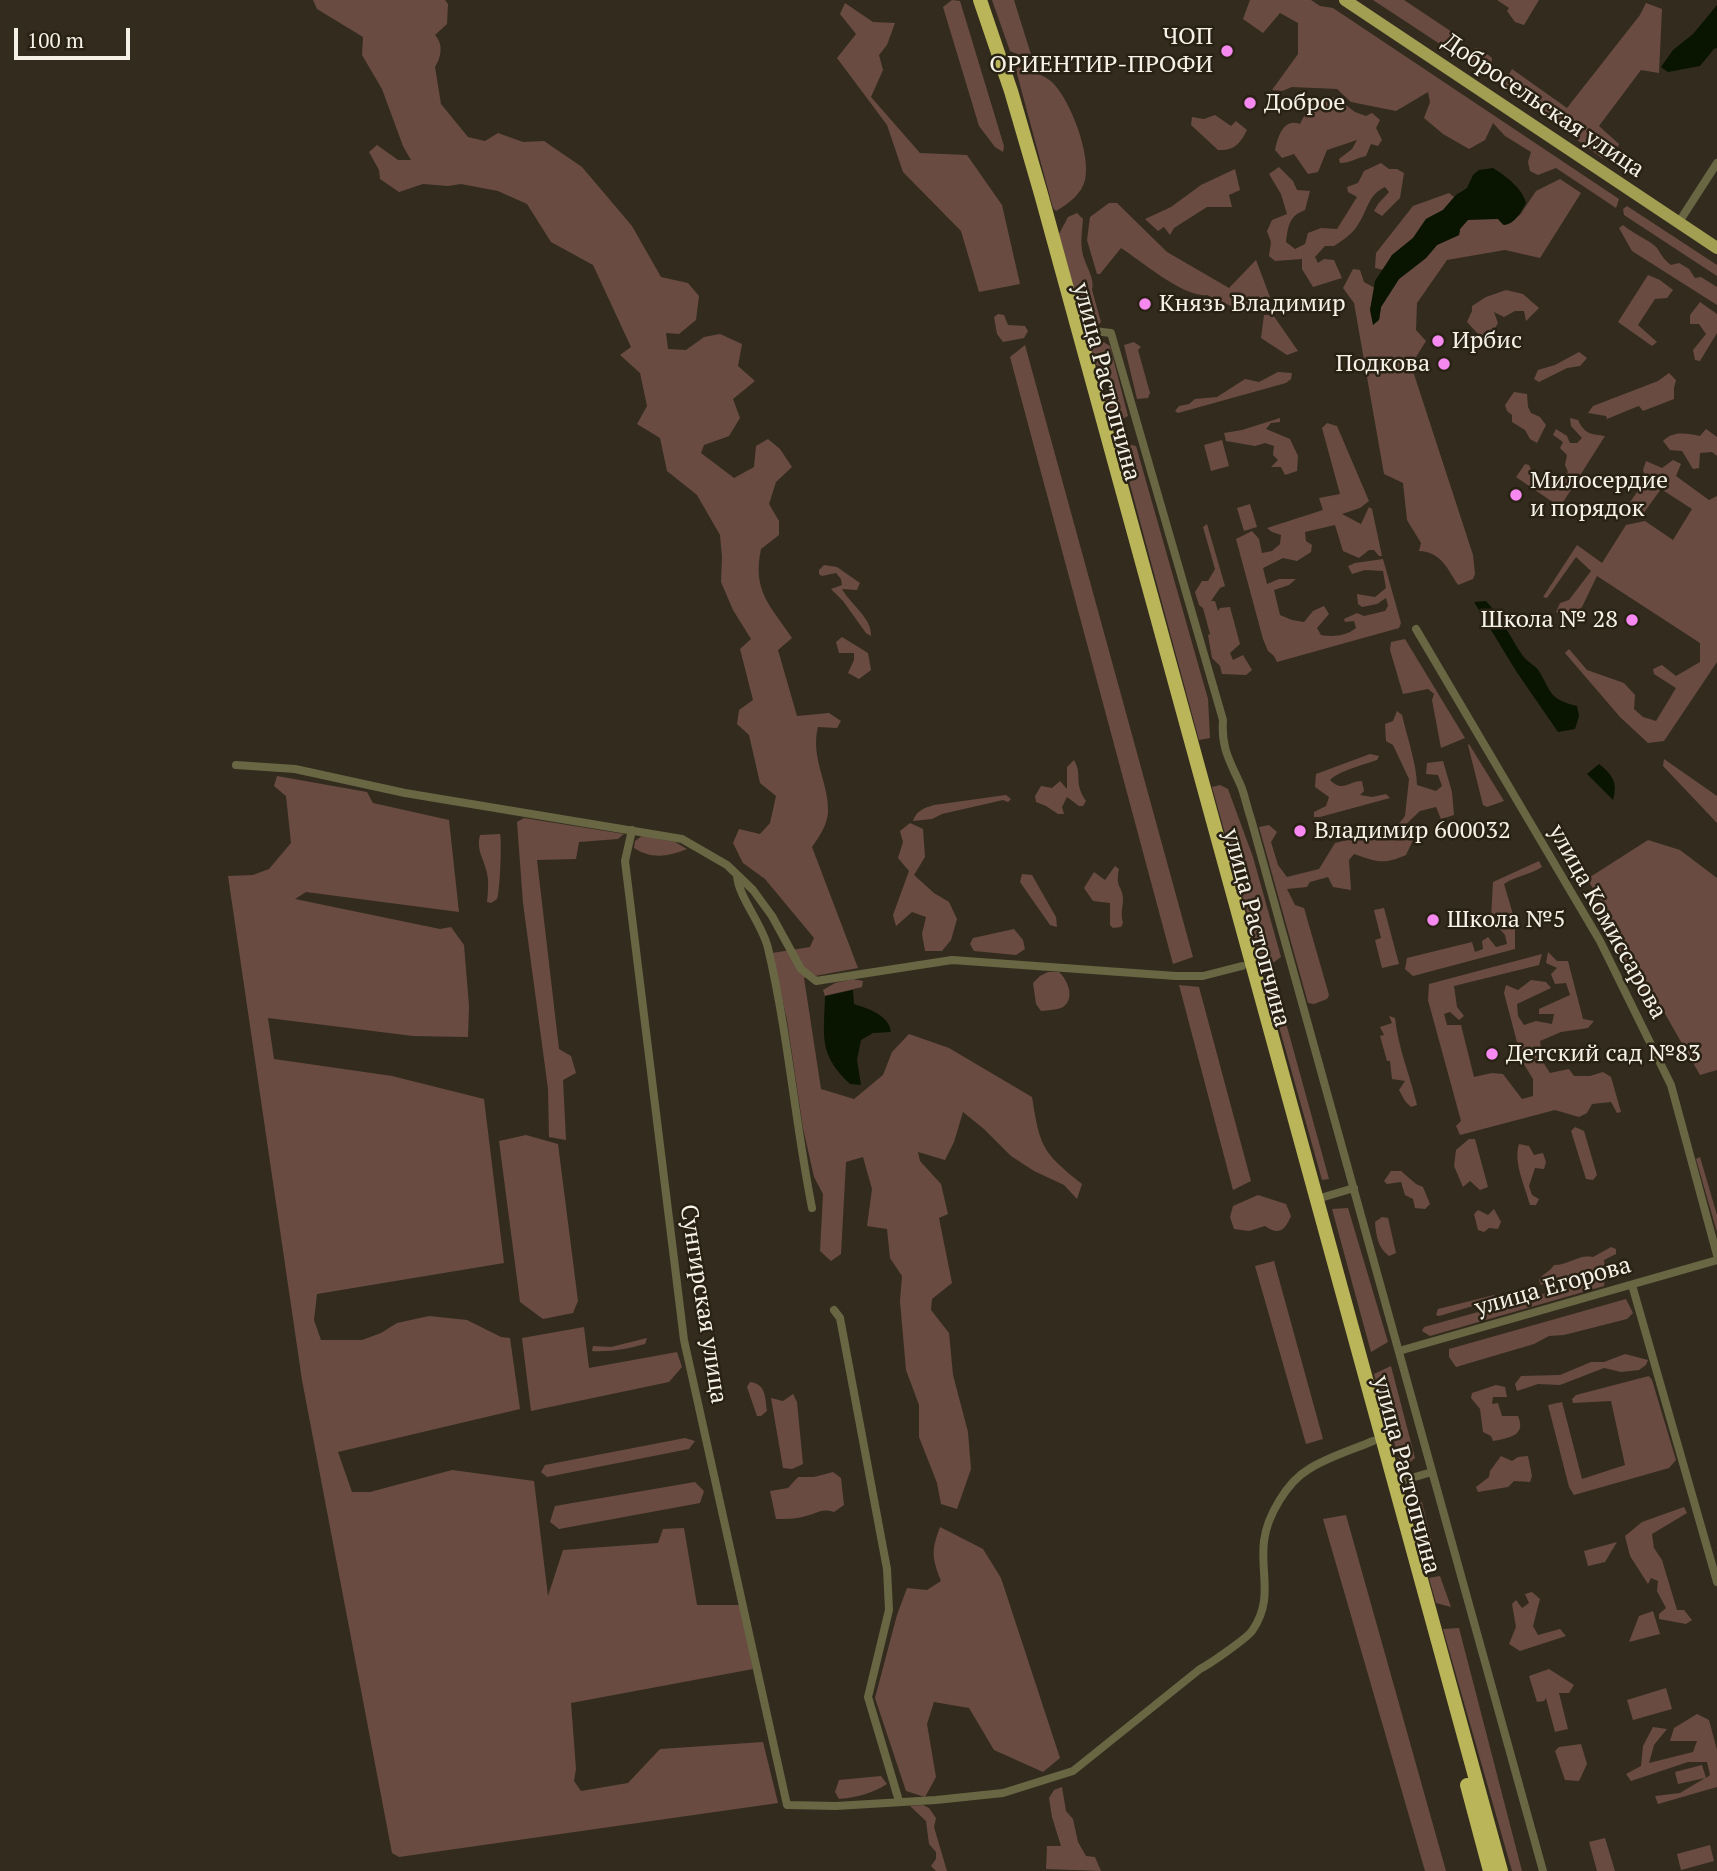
<!DOCTYPE html>
<html>
<head>
<meta charset="utf-8">
<style>
	body { margin:0 }
	#map { position:relative; width:1717px; height:1871px; overflow:hidden; background:#332c1e; font-family:"PT Serif",serif }
	canvas { display:block }
	.scale { position:absolute; left:14px; top:28px; width:116px; height:32px; box-sizing:border-box; border:4px solid #f5f1e7; border-top:0; padding-left:9px; font-size:21px; line-height:24px; white-space:nowrap; color:#f5f1e7; -webkit-text-stroke:5px #292214; paint-order:stroke }
</style>
</head>
<body>
<div id="map">
<canvas width="1717" height="1871"></canvas>
<div class="scale">100 m</div>
</div>
<script>
const ctx = document.querySelector('canvas').getContext('2d');
ctx.lineJoin = 'round';
function fill(path, color) { ctx.fillStyle = color; ctx.fill(path, 'evenodd'); }
function stroke(path, color, width, dash) { ctx.strokeStyle = color; ctx.lineWidth = width; ctx.lineCap = dash ? 'butt' : 'round'; ctx.setLineDash(dash || []); ctx.stroke(path); }
function label(font, color, halo, rows, align = 'center') {
  ctx.font = font + ' "PT Serif",serif'; ctx.lineWidth = 5; ctx.setLineDash([]); ctx.textBaseline = 'middle'; ctx.strokeStyle = halo; ctx.fillStyle = color; for (const [text, x, y, turn = 0] of rows) {
    ctx.save(); ctx.translate(x, y); ctx.rotate((+turn || 0) * Math.PI / 180); ctx.textAlign = isNaN(turn) ? turn : align; if (halo) ctx.strokeText(text, 0, 0); ctx.fillText(text, 0, 0); ctx.restore();
  }
}
fill(new Path2D(`
	M313,0h132l3,4 -1,20 -12,11c9,10 6,22 0,32l6,37 27,33 17,4 13,-8 25,9 21,-1 38,26 50,59 29,51 27,6 11,13 -3,24 -17,14 -13,-1 2,16 18,1 18,-13 16,-3 22,10 -4,22 17,15 -22,18 7,19 -11,18 -25,9 -3,8 33,25 20,-11 2,-21 12,-7 12,10 12,18 -16,15 -7,22 10,17v14l-18,14c-9,42 9,56 31,89l-14,12 19,66 32,-3 12,8 -4,7 -19,-1c-8,31 11,56 10,84 0,13 -9,26 -16,36l46,121 -54,10 17,111 33,10 29,-24 9,-23 17,-18 40,14 83,49c8,50 10,55 50,87l-5,15 -13,-14 -30,-14 -23,-15 -27,-27 -21,-17 -9,30 -9,18 -27,-8 2,9 21,23 7,30 -9,4 13,65 -20,16 -1,11 18,23 4,42 15,57 3,37 -14,40 -16,-5 -4,-21 -18,-46v-32l-13,-35 -6,-69 2,-25 -12,-18 -3,-29 -20,-3 5,-37 -9,-32 -17,5 -5,92 -10,7 -11,-10 3,-57 -9,-17 -11,-49 -16,-108 -15,-67 38,-6 4,-9 -49,-59 -22,-16 -10,-20 6,-14 21,5 10,-11 6,-27 -16,-13 -11,-48 -12,-11 2,-14 14,-10 -13,-51 11,-10 -18,-29 -12,-28 1,-25 -2,-22 -23,-40 -30,-24 -7,-33 -23,-14 10,-18 -7,-33 -20,-18 11,-8 -38,-82 -42,-23 -24,-38 -29,-13 -37,-7 -13,2 -25,-2 -24,8 -19,-13 -1,-9 -10,-18 8,-7 21,15h13l-8,-14 -21,-57 -20,-34 1,-18 -46,-28z
	M952,0l8,1 44,145 -1,6 -8,-5 -16,-21 -36,-119z
	M992,0h22l19,61 -23,-10z
	M1250,0h61l9,6 13,2 286,191 -3,9 -60,-40 -18,7 -8,-4 -2,-9 3,-10 -26,-16 -12,-13 -8,17 -16,9 -26,-15 -19,-16 6,-16 -2,-10 -32,19 -45,-9 -14,-13 -45,-2 -10,4 -10,-1 26,-36v-31l-18,-10 -17,20 -20,-14z
	M1373,0h31l57,38 -2,8 -13,2z
	M1497,0h42l-15,25 -9,-3 -8,-11 2,-3z
	M845,3l28,19 22,1 -8,22 -8,10 4,15 -12,27 49,56 47,2 35,50 18,79 -41,8 -18,-61 -58,-59 -16,-47 -50,-67 19,-24 -16,-20z
	M1646,3l16,6 -3,64 -18,-3 -42,56 20,18c-3,8 -8,11 -17,14l-84,-61 -14,-14 8,-14 55,39 73,-93z
	M1476,48l5,1 11,9 -1,11 -6,2 -16,-4 -3,-8 3,-7z
	M1018,67c11,4 26,7 35,16 18,19 38,71 32,97 -3,14 -17,24 -29,31l-3,-3 -37,-138z
	M1335,97l20,15 11,4 6,-3 8,7 -4,8 6,12 -4,6 -7,-2 -5,12c-10,2 -15,7 -26,7l-1,-4 13,-10 5,-9 -30,10 -9,22 -10,2 -14,-20 -12,4 -7,-8c3,-13 8,-32 25,-26 8,-16 15,-26 35,-27z
	M1215,115l16,11 5,-5 11,9c-7,14 -13,21 -29,20l-27,-25 1,-8 12,2z
	M1381,163l8,6h8l7,4 -4,25 -18,18 -8,-5 4,-7 11,-12 -4,-5c-17,8 -17,22 -26,36 -5,10 -16,17 -25,23h-9l-10,11 3,6 6,-4 10,1 8,18 -29,9 -11,-18v-10l-27,2 -6,-5 2,-14 -4,-11 5,-11 15,-6 -6,-20 -12,-20 10,-7 14,14 4,9 13,1 -5,19c-16,6 -17,16 -19,32l9,7 10,-5 3,-11 13,-5 16,1 20,-32 -9,-5 -1,-5 11,-4 6,-12z
	M1235,169l5,21 -11,5 3,12h-25l-33,21 -4,7 -6,-8 -6,4 -13,-12 26,-12 30,-22z
	M1560,179l21,14 -41,65 -35,-8 -58,10 -30,43 -1,27 10,11 -15,24 62,190 2,19 -2,5 -15,6c-11,-17 -17,-33 -39,-34l2,-8 -14,-23 -4,-37 -19,-9 -30,-171 -11,-15 10,-19 7,1 4,12 11,6 -5,22 9,10 2,-13 18,-28 27,-21 11,-13 22,-10 1,-6 8,-10h30l5,6 17,-10 16,-24z
	M1449,193l5,4 -11,13 -17,9 -13,19 -21,17 -8,15 -9,-2 1,-15 37,-47z
	M1109,203h8l50,49 62,36 27,-28 14,37 -24,16 -39,-18c-23,3 -67,-35 -86,-47l-21,26h-3l-10,-34 3,-23z
	M1627,206l90,59v11l-93,-61 -1,-6z
	M1077,213l6,6c-1,13 -3,24 0,36 3,12 12,23 9,35l9,32c-5,6 -9,6 -17,4l-25,-92 9,-17z
	M1623,225c9,8 28,16 34,23 4,6 7,12 14,17l8,-2 10,6 6,9 6,-1 16,10v18l-85,-54 -13,-23z
	M1648,275l12,5 13,10 -6,8 -12,1 -17,26 19,17 -5,4 -34,-24z
	M1506,290l17,4 16,14 -13,13 -2,-10h-9l-11,6 -10,-5 4,11 -4,7 -14,6 -13,-14 5,-11v-5l14,-9z
	M1700,302l17,12v19l-17,28 -5,-1 -2,-10 13,-16 -7,-10h-9v-9z
	M998,314l6,1 4,10 17,1 3,5 -4,7 -21,4 -6,-8 -3,-17z
	M1264,315h9l25,36 -11,4 -26,-17z
	M1095,337l15,9 18,70 -10,5 -13,-12v-16l5,-3 -5,-20 -10,-6 -5,-16z
	M1134,342l7,5 -3,3 12,43 -2,5 -11,1 -13,-54z
	M1025,345l168,612 -20,7 -163,-607z
	M1579,352l8,6 -7,8 -13,2 -28,14 -5,-3 4,-9 17,-5z
	M1278,372l14,1 -1,6 -5,4 -108,30 -3,-2 4,-5 10,-2 6,-5 22,-2 28,-18 14,3z
	M1669,373l7,7 -2,8v11l-31,12 -4,-5 -3,1 -29,12 -1,-3 -18,-3 5,-7 65,-25z
	M1514,392l13,2 1,13 3,6 9,4 6,8 -9,18 -7,-4 -5,-9 -13,-8v-7l-5,-4 -2,-6z
	M1280,418v4l-9,1 -5,6 24,10 8,17 -1,15 -12,4 -4,-8h-10l7,-7 -5,-5 1,-9 -9,-3 -10,3 -29,-5 -2,-8 18,-3z
	M1570,418l8,2c7,15 14,14 27,16l-45,71 -44,-30 9,-13 4,1 5,11 16,6 3,5 15,-15 -3,-7 2,-10 -7,-7 3,-6 -10,-7 3,-6 11,7 3,7h7l5,-5 -11,-12z
	M1327,423l10,3 32,75 -9,7 -18,6 19,10 8,-17 3,2 10,47h-3l-5,-6h-5l-10,8 -16,-7 -8,-26 -30,7 1,9 6,4 -1,7 -14,9 -14,-3 -20,10 4,16 12,-5h17l-7,6 -15,5 6,25 12,5 12,2 9,-11 11,-5 5,8 -12,14 4,7c13,2 25,1 35,-7l-2,-7 -9,1 -1,-3 13,-6 7,3 21,-5 3,-5 -2,-8 -9,6 -15,3 -4,-3 -1,-10 18,3 11,-9 -3,-17 -18,-1 -13,4 -4,-8 7,-3 28,-4 18,64 -2,5 -122,34 -3,-6 -6,-5 -5,-12 -27,-100 16,-8 7,8 3,14 10,-2 8,-7 1,-9 -9,-3 -5,-4 56,-18 -4,-12 21,-4 -18,-66z
	M1706,429l11,8v19l-5,-4 -12,1 -1,15 -6,1 -11,-18 -12,-1 -7,-9c10,-10 23,-8 37,-5z
	M1222,440l7,26 -18,5 -7,-26z
	M1124,443l12,3 72,253 2,39 -11,2 -78,-289z
	M1673,460l8,4 -5,12 33,24 8,-4v166l-53,79 -16,2 -28,-26 -55,-64 4,-4 18,21 37,13 11,12 -1,14 9,8 13,4 20,-33 -22,-14 -1,-5 9,-4 14,11 24,-14v-19l-103,-67 -15,31 -12,11 -14,-6 4,-9 9,-3 22,-29 -15,-14 -29,41 -4,-1 34,-52 25,18 24,-38 19,-4 28,19 19,-31 -31,-20 -18,25 -12,3 -5,-9 20,-29 -3,-9 3,-9 16,7z
	M1250,504l7,23 -13,4 -7,-23z
	M1207,524l18,62 -5,2 -9,13h4l3,10 2,-3 10,-1 10,37 -10,9 3,7 10,-5 9,15 -6,5 -24,-1 -2,-8 -8,-8 -4,-23 2,-1 -7,-26 -4,-3 -4,-13 7,-11h6l7,-12 -12,-42z
	M824,565l13,2 23,16 -3,7 -15,-1c9,16 30,29 29,47l-5,-3 -23,-32 -12,-12 11,-4 -1,-6 -5,-6 -14,3 -3,-2v-4z
	M842,637l26,16 3,17 -12,9 -11,-6 6,-13v-7h-15l-3,-11z
	M1405,639l60,99 -24,10 -9,-48 2,-6 -6,-5 -25,5 -13,-44 1,-8z
	M1397,711l5,4c5,21 15,51 15,70l19,6 6,-5 -4,-11 -12,-1 1,-11 16,-2 9,31 2,23 -13,4 -5,-12 -16,4 -18,17 -4,-3 7,-9 4,-37 -16,-34 -7,-4 -1,-17 8,-3z
	M1469,744l35,57 -17,6 -4,-2 -15,-60z
	M1370,754l9,2 -2,4c-12,4 -40,12 -47,20 13,13 18,1 32,1l2,10 -4,4 12,2 14,-3 4,4 -70,19h-6v-5l12,-6 3,-9 -14,-10 1,-13z
	M1664,759l53,37v27l-54,-57z
	M1074,760c9,16 -1,22 12,41l-3,5h-4l-12,-9 -5,10 2,7h-6l-12,-8 -10,-4 -1,-6 6,-10 11,2 8,-7 7,8v-22z
	M277,776l90,16 6,11 76,17 10,92 -153,-20 -11,7 145,30 11,-2 13,18 5,61 -1,31 -55,-1 -145,-18 6,41 118,17 92,23 20,164 -187,31 -3,26 7,20h41l19,-7 16,-10 32,-7 38,4 34,17 9,1 10,71 -182,43 14,40h18l82,-22 82,11 14,115 15,-46 95,-7 5,-14 21,-1 13,77h43l13,64 -182,34 5,66 -2,12 7,10 47,-8 32,-34 103,-7 15,61 -379,54 -7,-4 -90,-473 -74,-504 25,-1 16,-6 22,-26 -5,-47 -12,-10z
	M1220,785l8,4 25,68 28,100 -11,8 59,214 -7,1 -110,-393z
	M1006,795l5,4 -3,3 -5,-2 -61,14 -10,5 -19,2c3,-10 11,-13 21,-16z
	M524,818l100,16 -6,5 -39,3 -3,17 -39,1 22,189 12,7 5,17 -13,7 3,60 -17,-3 -1,-48 -25,-186 -6,-81z
	M910,823l13,6 2,28 -11,18 20,18 15,9 8,17 -6,21 -9,11h-17l-3,-17 4,-17 -14,-5 -16,14 -3,-11 16,-44 -11,-13 5,-16 -3,-11z
	M1269,825l8,7 -6,10 7,23 9,12 32,-8 16,-26 47,-12 13,7 20,-2 -9,19c-23,10 -29,7 -52,-1l-5,6 2,30 -18,-3 -5,-10 -18,5 -3,5 -20,2 8,16 9,3 25,87 -2,4 -13,5 -6,-1 -49,-176z
	M500,834c2,7 0,58 -3,65l-6,4 -4,-1c1,-9 2,-20 0,-29 -3,-14 -11,-23 -7,-38z
	M642,836l33,6 12,7c-18,8 -37,10 -53,-1l1,-7z
	M1648,840l32,10 37,28v192l-17,5 -36,-63 -2,4 -6,-3 -65,-106 3,-7 7,1 -14,-22z
	M1539,861l3,6c-13,8 -26,9 -38,17l11,37v28l-102,27 -8,-7 2,-11 65,-16 3,10 8,-3 -1,-8 6,-4 8,10 11,-3 -2,-9 -14,-16 2,-37z
	M1115,866l4,3c-4,19 3,16 4,29 0,10 -3,14 0,25l-2,4 -8,1 -3,-3v-22l-17,-2 -9,-13 10,-16 11,8z
	M1022,874l10,1 24,42 1,10 -7,-2 -30,-43z
	M1384,908l15,56 -17,4 -7,-28 6,-2 -7,-28z
	M1014,929l9,11 2,9 -9,6 -42,-4 -4,-7 3,-6z
	M1548,952l9,9h11l15,58 11,2 -6,7 -27,4 -21,9 3,21 7,11 19,-4 5,7h16l13,-4 8,5 10,35 -4,1 -6,-11 -19,2 -5,9 -8,4 -24,-7 -95,25 -4,-9 5,-5 -33,-121 1,-16 113,-30 -3,11 -85,21 3,21 7,9 -5,4 -9,-8 -6,2 3,11h14l13,52 18,-4 11,1 19,25 11,-3v-17l-11,-18 -18,-68 2,-8 12,5 13,-10 15,2 5,6 -34,16 1,12 6,9 12,-4 16,3 2,-10h-15v-5l31,-14 -4,-12 -11,1 -4,-10 6,-6 -11,-5z
	M1048,972h11c8,7 17,26 4,35 -5,3 -15,3 -22,4l-5,-7 -3,-21 7,-7z
	M853,979l10,2 -1,6 -37,9 -2,-6 12,-7z
	M1179,985l20,2 52,194 -18,9z
	M1389,1016l6,2c3,30 15,57 22,87l-6,2 -6,-6 -6,-11 6,-9 -13,-2 -2,-18h-3l-7,-25 4,-1 -4,-8 12,-4z
	M1575,1127l9,4 13,44 -4,5 -7,-1 -15,-48z
	M526,1135l32,9 20,157 -5,12 -30,6 -23,-17 -21,-161z
	M1469,1139h6l13,48 -8,3 -10,-9 -7,6 -9,-21 2,-16z
	M1519,1144l10,2 5,9 9,-2 3,9 -2,7 -9,-1 -6,18 3,9 7,4 -3,6h-6c-5,-19 -17,-43 -11,-61z
	M1700,1157l17,58v17l-21,-73z
	M1391,1171h10l15,13 7,3 7,17 -5,5 -10,-1 -2,-9 -8,-4 -4,-13 -14,2 -3,-3z
	M1258,1195l28,9 5,12c-6,14 -12,20 -26,10l-16,5 -15,-2 -4,-12 3,-11z
	M1348,1208l40,134 -17,10 -39,-143z
	M1494,1209l7,13 -3,7 -9,-1 -5,4 -6,-2 -4,-16 4,-4 10,5z
	M1382,1217l6,1 8,35 -7,3c-11,-8 -13,-20 -14,-34z
	M1611,1247l5,2v5l-12,6 1,9 -64,16 -2,-5c4,-7 11,-8 15,-15 15,0 25,-11 39,-8z
	M1274,1261l49,178 -17,5 -51,-178z
	M1601,1278h4l-1,8 -174,50 -8,-5 2,-4z
	M1494,1295l2,2 -6,4 -51,15 -3,-1 2,-6z
	M1626,1299l7,14 -6,6 -63,16 -15,1 -15,8 -78,23 -7,-10v-8z
	M584,1327l5,41 88,-16 5,15 -13,15 -138,29 -9,-73z
	M647,1338l-2,6c-18,5 -34,8 -53,7l1,-5 18,1z
	M1625,1354l23,6 -2,5 -7,5 -18,2 -17,-4 -44,17 -22,-1 -21,7 -2,-7 6,-8 39,-1 31,-13h13z
	M1391,1366l24,92 -13,11 -28,-95z
	M1649,1376l3,4 24,80 -7,8 -95,27 -5,-8 -21,-82 14,-3 20,77 43,-14 -14,-64 -38,2 -1,-4 4,-4z
	M750,1382c16,2 15,15 17,29l-6,5h-4l-10,-29z
	M1496,1385l9,2 2,10h-14l-1,7 6,-1 4,13h16c9,21 -11,22 -25,25l-2,-5 -8,-4 -3,-23 -9,-11 1,-5z
	M793,1394l4,8 6,62 -11,5 -9,-1 -12,-70 12,3z
	M685,1438l10,3 -6,8 -142,28 -6,-5 4,-7z
	M1501,1456l11,5 6,-4 10,-1 4,20 -2,6 -16,-1 -6,6 -30,5 -2,-5 13,-10 1,-6z
	M833,1472l8,6 3,27 -10,7c-14,-4 -15,1 -28,4 -10,3 -19,3 -30,3l-6,-28 18,-3 10,-11h16z
	M695,1482l9,9 -4,12 -141,26 -9,-7 5,-16z
	M1422,1502l13,53 -10,4 -15,-56z
	M1684,1507l3,6 -35,21 2,14 8,12 15,50h7l8,10 -6,4 -27,-5v-5l7,-6 -9,-17 1,-10 -7,-3 -3,6 -18,-28 -5,-20 17,-14z
	M1346,1515l100,356h-21l-102,-352z
	M940,1527l43,22 18,29 59,180 -17,14 -49,-22 -25,-42 -35,-6 -7,22 9,53 -11,20 -19,-6 -31,-93 22,-83 10,-27 20,2 14,-9c-9,-23 -10,-30 -1,-54z
	M1617,1542l-12,20 -17,4 -4,-15z
	M1440,1576l11,31 -15,-4 -7,-25z
	M1532,1592l8,7 -7,27 5,9 22,-6 6,7 -46,15 -11,-7 7,-17 -4,-23 4,-4 6,8 7,-5 -4,-9z
	M1653,1611l7,23 -31,8 10,-26z
	M1459,1628l63,243h-10l-69,-242z
	M1549,1669l25,16 -5,8h-10l9,36 -13,3 -9,-34 -2,3 -7,1 -8,-26z
	M1666,1688l6,21 -39,11 -6,-20z
	M1697,1714l12,6 8,30v37l-59,17 -3,-8 25,-3 25,-15 -27,6 -3,-12 27,-7 4,13 4,-3 -3,-13h-19l-57,19 -5,-7 15,-8 2,-20 10,-19 14,2 -13,16 -5,18 44,-11 4,-11h-27l4,-13z
	M1581,1744l6,20 -8,17 -14,-1 -10,-29 4,-4z
	M881,1776l6,8c-16,10 -29,13 -48,15l-4,-7 4,-12z
	M1062,1787l4,24 7,8 5,23 8,14 9,1 6,14 -55,-2 1,-23h14l-9,-29 -3,-19 5,-8z
	M923,1805l6,3 7,10 -2,9 13,44h-11l-5,-5 5,-7v-7l-7,-8 -3,-23 -16,-15z
	M1605,1838l10,33h-18l-8,-29z
	M1710,1845l4,16 -33,9 -4,-16z`), '#694b42');
fill(new Path2D(`
	M1717,5v43l-3,1 -14,17 -32,6 -7,-5 12,-17 20,-16z
	M1493,168c12,7 30,21 33,35 -5,9 -11,21 -22,22l-6,-6 -30,1 -8,9 -1,6 -22,10 -11,13 -27,21 -18,28 -2,13 -6,5 -3,-15 5,-29 17,-26 21,-17 13,-19 17,-9 13,-15 11,-7 6,-13 6,-5z
	M1486,601c16,17 24,36 37,55 4,6 12,9 16,15 13,22 10,28 38,35l2,10 -4,13 -17,3 -42,-61 -42,-69z
	M1599,764c14,11 19,19 14,36l-26,-26z
	M853,990l1,14c15,5 35,11 37,28l-18,1 -12,7 -4,20 4,25 -11,-1c-32,-30 -26,-47 -25,-88z`), '#091500');
stroke(new Path2D(`
	M1679,222l38,-59
	M1079,334l15,-3 17,2 112,387c-2,29 7,41 18,66 4,10 6,22 10,33l292,1052
	M1416,629l184,312 71,144 46,170
	M236,765l59,4 110,24 277,46 45,26 26,25 19,26 29,53 15,12 136,-21 224,16h27l39,-10
	M632,830l-7,31 59,479 103,465 49,1 100,-6 67,-7 70,-22 127,-102c10,-5 47,-31 52,-38 22,-32 8,-57 12,-90 3,-25 23,-59 45,-72 19,-12 43,-19 64,-28
	M737,875c1,22 25,48 31,73 20,85 27,174 44,260
	M1317,1199l37,-11
	M1632,1285l85,297
	M834,1310l6,8 47,251 2,41 -21,87 31,104
	M1399,1351l318,-91
	M1394,1483l38,-11`), '#686643', 8);
stroke(new Path2D(`
	M1345,0l372,248`), '#a29f53', 12);
stroke(new Path2D(`
	M980,0l31,91 30,103 460,1677
	M1467,1785l23,86`), '#b9b558', 14);
for (const [x, y, r, color] of [
	[1227,51,7,"#f589ef"],
	[1250,103,7,"#f589ef"],
	[1145,304,7,"#f589ef"],
	[1438,341,7,"#f589ef"],
	[1444,364,7,"#f589ef"],
	[1516,495,7,"#f589ef"],
	[1632,620,7,"#f589ef"],
	[1300,831,7,"#f589ef"],
	[1433,920,7,"#f589ef"],
	[1492,1054,7,"#f589ef"]
]) { const dot = new Path2D(); dot.arc(x, y, r, 0, 2 * Math.PI); ctx.fillStyle = color; ctx.fill(dot); stroke(dot, '#292214', 2.5); }
label('24px', '#f5f1e7', '#292214', [
	["ЧОП",1213,37,"right"],
	["ОРИЕНТИР-ПРОФИ",1213,65,"right"],
	["Доброе",1264,103],
	["Князь Владимир",1159,304],
	["Ирбис",1452,341],
	["Подкова",1430,364,"right"],
	["Милосердие",1530,481],
	["и порядок",1530,509],
	["Школа № 28",1618,620,"right"],
	["Владимир 600032",1314,831],
	["Школа №5",1447,920],
	["Детский сад №83",1506,1054]
], 'left');
label('24px', '#f5f1e7', '#292214', [
	["Добросельская улица",1543,106,34],
	["улица Растопчина",1106,382,75],
	["улица Комиссарова",1607,922,61],
	["улица Растопчина",1256,928,75],
	["улица Егорова",1553,1287,-16],
	["Сунгирская улица",703,1304,81],
	["улица Растопчина",1406,1475,75]
]);
</script>
</body>
</html>
